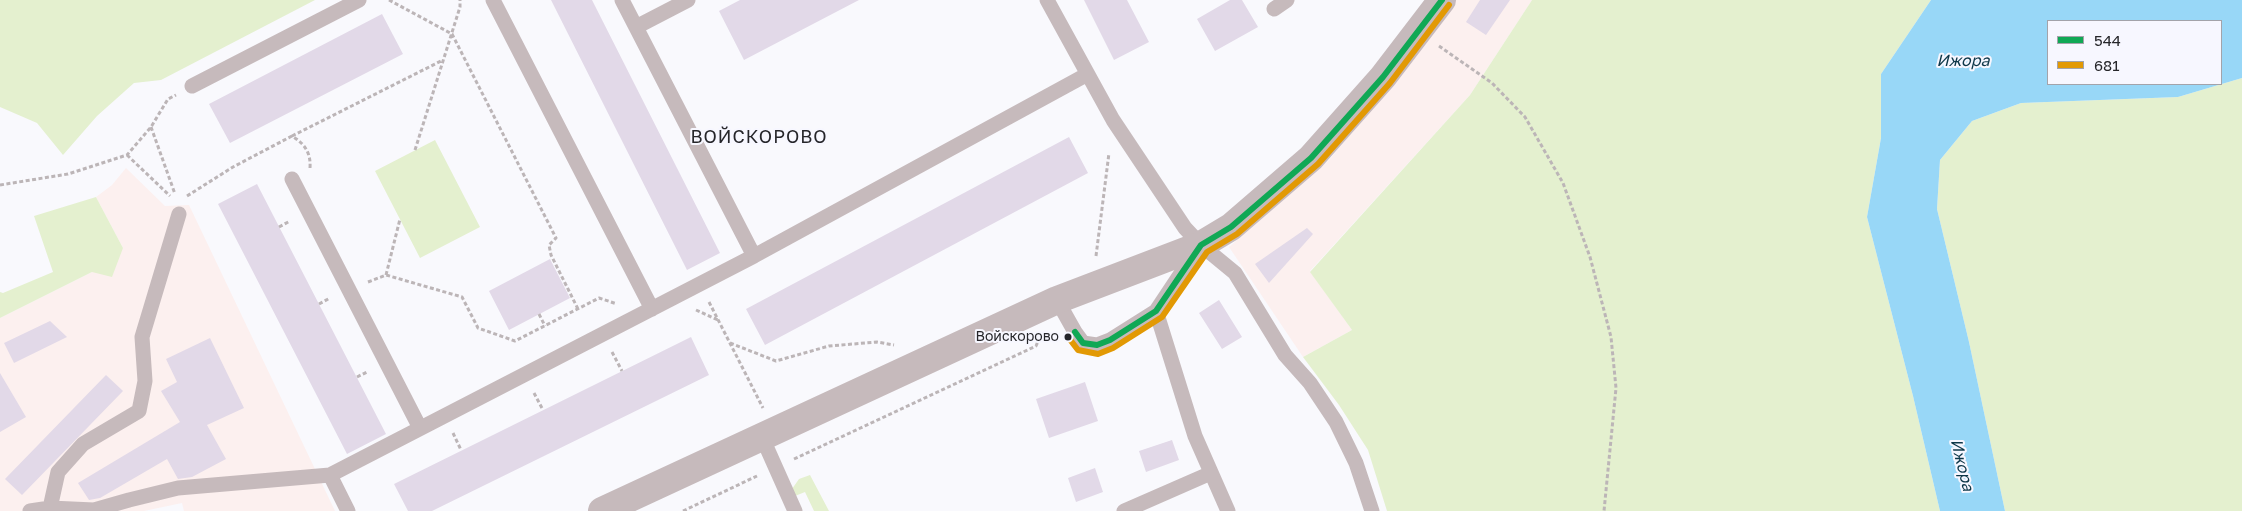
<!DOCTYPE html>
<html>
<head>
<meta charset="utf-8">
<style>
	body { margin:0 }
	#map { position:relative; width:2242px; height:511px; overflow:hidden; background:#f9f9fd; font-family:"Golos Text",sans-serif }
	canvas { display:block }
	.legend { position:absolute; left:2047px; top:20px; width:175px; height:65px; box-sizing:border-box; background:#f7f7ff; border:1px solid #a3a3aa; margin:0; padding:6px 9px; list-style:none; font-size:15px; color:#26262a }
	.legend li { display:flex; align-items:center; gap:10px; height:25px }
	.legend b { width:25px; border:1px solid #a3a3aa }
</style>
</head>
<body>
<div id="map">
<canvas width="2242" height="511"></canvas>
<ul class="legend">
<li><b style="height:6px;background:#10a855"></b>544</li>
<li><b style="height:6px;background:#e29904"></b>681</li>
</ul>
</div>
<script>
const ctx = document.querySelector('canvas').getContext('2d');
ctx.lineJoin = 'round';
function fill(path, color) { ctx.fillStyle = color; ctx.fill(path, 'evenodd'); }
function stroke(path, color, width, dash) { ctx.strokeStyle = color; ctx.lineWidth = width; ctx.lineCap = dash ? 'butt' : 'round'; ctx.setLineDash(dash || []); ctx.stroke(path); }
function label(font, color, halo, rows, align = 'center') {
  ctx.font = font + ' "Golos Text",sans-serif'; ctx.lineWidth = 4; ctx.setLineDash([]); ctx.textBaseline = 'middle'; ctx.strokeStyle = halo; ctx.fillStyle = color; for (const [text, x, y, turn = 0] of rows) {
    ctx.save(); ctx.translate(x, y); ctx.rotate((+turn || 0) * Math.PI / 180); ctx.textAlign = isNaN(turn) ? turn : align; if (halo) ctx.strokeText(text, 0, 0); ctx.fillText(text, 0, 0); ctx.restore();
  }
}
fill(new Path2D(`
	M1456,0h76l-62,95 -160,176 42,59 -49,27 -74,-110 99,-86 79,-94z
	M126,168l39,38 24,-1 146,306h-151l-2,-8 -38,8h-144v-193l92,-46 31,-24 -27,-51 16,-12z`), '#fcf0ef');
fill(new Path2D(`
	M0,0h315l-154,80 -27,3 -37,33 -34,39 -26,-32 -37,-16z
	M1532,0h399l-50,74v64l-14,79 46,179 27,115h-553l-19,-61 -29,-45 -36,-48 49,-27 -42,-58 160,-177z
	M2242,78v433h-237l-36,-169 -32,-133 3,-49 32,-39 49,-18 157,-6z
	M435,140l45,87 -60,31 -45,-87z
	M96,197l27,51 -11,29 -20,-5 -92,46v-26l3,1 50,-21 -19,-56z
	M810,475l19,36h-15l-9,-19 -10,4 -3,-7 7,-10z`), '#e4f0cf');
fill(new Path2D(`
	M1931,0h311v78l-64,19 -157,6 -49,18 -32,39 -3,49 32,133 36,169h-65l-27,-115 -46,-179 14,-79v-64zM2221,21v63h-173v-63z`), '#98d7f7');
fill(new Path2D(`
	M551,0h41l128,253 -33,17z
	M740,0h119l-115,60 -25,-49z
	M1084,0h43l22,42 -35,18z
	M1230,0h12l16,27 -43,24 -18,-32z
	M1480,0h30l-24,35 -20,-13z
	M382,14l21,40 -173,89 -21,-39z
	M1069,137l19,36 -323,172 -19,-36z
	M257,184l129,250 -39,20 -129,-250z
	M1307,228l6,6 -44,49 -14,-19z
	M550,259l20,39 -61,32 -20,-39z
	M1219,300l23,37 -20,12 -23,-36z
	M50,321l17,16 -53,26 -10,-20z
	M691,337l18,38 -277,136h-24l-14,-27z
	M210,338l34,70 -37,17 19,34 -34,18 -14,2 -11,-20 -67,39 -11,2 -11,-17 102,-61 -19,-31 16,-9 -11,-23z
	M0,373l26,44 -26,15z
	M106,375l17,16 -101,104 -17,-16z
	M1085,382l13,39 -49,17 -13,-39z
	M1172,440l7,20 -33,12 -7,-21z
	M1095,468l8,24 -27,10 -8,-24z`), '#e2d9e8');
stroke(new Path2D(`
	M389,0l63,34 104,204 -7,7 2,10 27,54
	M1439,46l53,37 33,34 38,66 27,74 21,80 5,51 -12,123
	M151,127l24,67
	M292,136l151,-76
	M415,150l45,-143v-7
	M127,155l43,41
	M0,185l68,-11 59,-19 24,-28 17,-28 8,-4
	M187,196l46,-29 59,-31c13,8 19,17 18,32
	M279,227l11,-6
	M1096,256l13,-103
	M386,275l14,-56
	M368,282l18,-7 76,22 16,31 37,13 84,-43 18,6
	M709,302l54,106
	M319,304l11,-6
	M696,310l22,10
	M539,314l6,12
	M730,343l46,18 53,-15 48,-4 17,3
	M612,352l10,19
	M357,377l10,-5
	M534,393l9,17
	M453,433l8,17
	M794,459l242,-113 3,-7
	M683,511l74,-35`), '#bcb5b7', 3, [4, 2.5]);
stroke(new Path2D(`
	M493,0l159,309
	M622,0l132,256
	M1047,0l66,120 72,108 16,17 34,28 50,82 25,28 26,39 20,41 16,48
	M1274,9l13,-9
	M636,27l52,-27
	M192,86l167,-86
	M292,179l128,249
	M1057,300l18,32 8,11 14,2 13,-5 46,-29 42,-63
	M1156,311l39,125 33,75
	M762,437l33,74
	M330,475l18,36
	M50,508l8,-36 25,-28 56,-33 6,-30 -3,-44 37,-123
	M30,511l20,-3 44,2 35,-10 49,-12 152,-13 424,-219 332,-181
	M1124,511l87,-38`), '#c6babc', 15);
stroke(new Path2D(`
	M602,511l455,-211 144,-55 30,-18 80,-69 72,-81 59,-77`), '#c6babc', 28);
stroke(new Path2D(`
	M1075,332l8,11 14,2 13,-5 46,-29 45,-66 30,-18 80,-69 72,-81 59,-77`), '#10a855', 6);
stroke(new Path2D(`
	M1068,337l10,13 20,4 15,-6 49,-31 45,-65 30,-18 81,-70 72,-81 59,-78`), '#e29904', 6);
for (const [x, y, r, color] of [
	[1068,337,4.5,"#26262a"]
]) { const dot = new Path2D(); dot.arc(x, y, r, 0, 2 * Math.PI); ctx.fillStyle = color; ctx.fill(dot); stroke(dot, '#f7f7ff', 2); }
label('14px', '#26262a', '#f7f7ff', [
	["Войскорово",1059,337]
], 'right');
label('italic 16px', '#0d3749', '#f7f7ff', [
	["Ижора",1963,61],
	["Ижора",1962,465,76]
]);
ctx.letterSpacing = '1px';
label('18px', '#26262a', '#f7f7ff', [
	["ВОЙСКОРОВО",759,137]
]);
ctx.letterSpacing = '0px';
</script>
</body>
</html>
